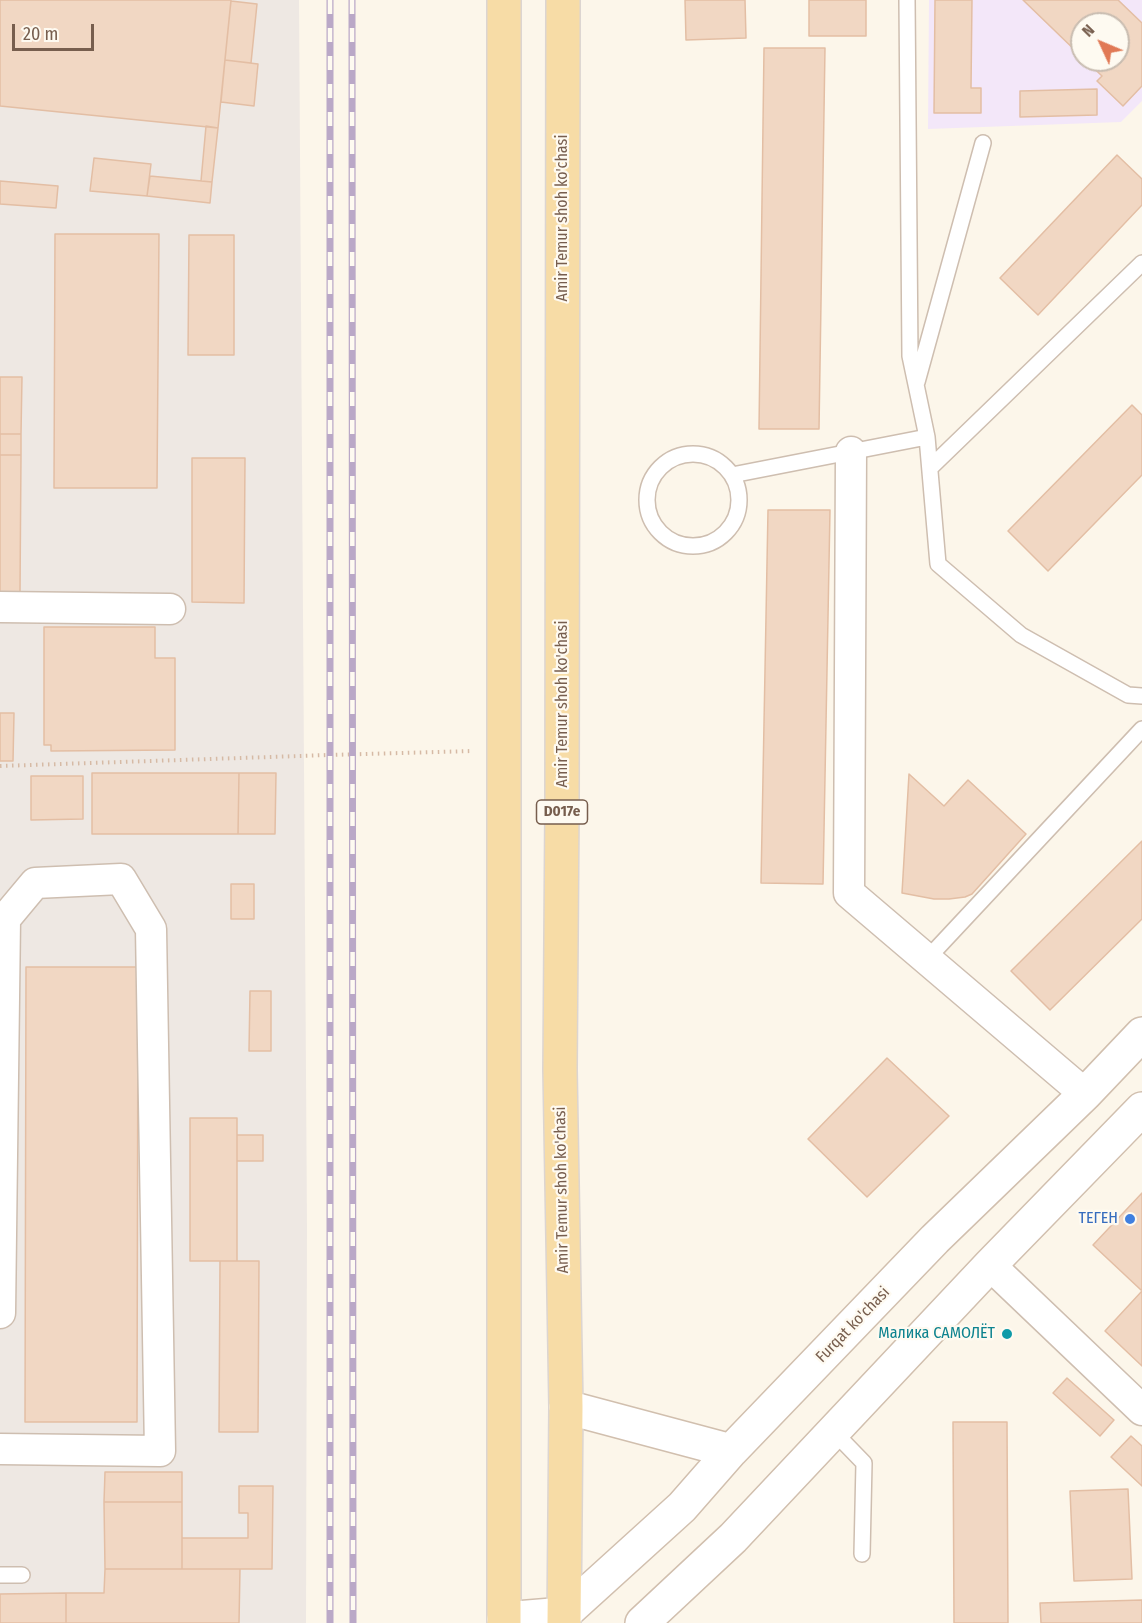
<!DOCTYPE html>
<html>
<head>
<meta charset="utf-8">
<style>
	body { margin:0 }
	#map { position:relative; width:1142px; height:1623px; overflow:hidden; background:#fcf6ea; font-family:"Fira Sans Condensed",sans-serif }
	canvas { display:block }
	.north { position:absolute; left:1070px; top:12px; width:60px; height:60px; box-sizing:border-box; background:#fefaf1; border:2px solid #c8bcb0; border-radius:50%; rotate:314deg; font-size:16px; font-weight:700; line-height:24px; text-align:center; color:#775e4e }
	.north::after { content:''; display:block; margin:auto; width:21px; height:27px; background:#e17955; clip-path:polygon(50% 0,100% 100%,50% 72%,0 100%) }
	.scale { position:absolute; left:12px; top:24px; width:82px; height:27px; box-sizing:border-box; border:3px solid #775e4e; border-top:0; padding-left:8px; font-size:18px; line-height:21px; white-space:nowrap; color:#775e4e; -webkit-text-stroke:4px #fefaf1; paint-order:stroke }
</style>
</head>
<body>
<div id="map">
<canvas width="1142" height="1623"></canvas>
<div class="north">N</div>
<div class="scale">20 m</div>
</div>
<script>
const ctx = document.querySelector('canvas').getContext('2d');
ctx.lineJoin = 'round';
function fill(path, color) { ctx.fillStyle = color; ctx.fill(path, 'evenodd'); }
function stroke(path, color, width, dash) { ctx.strokeStyle = color; ctx.lineWidth = width; ctx.lineCap = dash ? 'butt' : 'round'; ctx.setLineDash(dash || []); ctx.stroke(path); }
function label(font, color, halo, rows, align = 'center') {
  ctx.font = font + ' "Fira Sans Condensed",sans-serif'; ctx.lineWidth = 4.5; ctx.setLineDash([]); ctx.textBaseline = 'middle'; ctx.strokeStyle = halo; ctx.fillStyle = color; for (const [text, x, y, turn = 0] of rows) {
    ctx.save(); ctx.translate(x, y); ctx.rotate((+turn || 0) * Math.PI / 180); ctx.textAlign = isNaN(turn) ? turn : align; if (halo) ctx.strokeText(text, 0, 0); ctx.fillText(text, 0, 0); ctx.restore();
  }
}
fill(new Path2D(`
	M0,0h299l8,1226 -1,397h-306z`), '#eee8e3');
fill(new Path2D(`
	M929,0h213v101l-21,21 -193,7zM1082,24h36v36h-36z`), '#f3e7f9');
const building = new Path2D(`
	M0,0h231l-13,128 -218,-22z
	M685,0h60l1,38 -60,2z
	M809,0h57v36h-57z
	M935,0h37l-1,88h10v25h-47z
	M1023,0h95l24,23v63l-19,20 -26,-25 5,-5 -17,-16h33v-36h-36v33z
	M231,1l26,3 -6,59 -26,-3z
	M764,48h61l-6,381h-60z
	M225,60l33,4 -4,42 -33,-4z
	M1097,89v26l-77,2v-26z
	M206,126l12,2 -6,54 -11,-1z
	M1117,155l25,24v26l-104,110 -38,-37z
	M94,158l57,6 -4,32 -57,-5z
	M150,176l62,6 -2,21 -63,-7z
	M0,181l58,5 -2,22 -56,-4z
	M55,234h104l-2,254h-103z
	M189,235h45v120h-46z
	M0,377h22l-1,57h-21z
	M1132,405l10,10v60l-94,96 -40,-40z
	M0,434h21v21h-21z
	M0,455h21l-1,137h-20z
	M192,458h53l-1,145 -52,-1z
	M768,510h62l-7,374 -62,-1z
	M44,627h111v31h20v92l-124,1v-6h-7z
	M0,713h14l-1,48h-13z
	M92,773h147l-1,61h-146z
	M239,773h37l-1,61h-37z
	M909,774l35,32 24,-26 58,54 -54,60 -7,3 -16,2h-15l-32,-6z
	M31,776h52v43l-52,1z
	M1142,841v78l-92,91 -39,-39z
	M231,884h23v35h-23z
	M26,967h112l-1,455h-112z
	M250,991h21v60h-22z
	M887,1058l62,58 -82,81 -59,-58z
	M190,1118h47v143h-47z
	M237,1135h26v26h-26z
	M1142,1193v96l-1,1 -48,-45z
	M220,1261h39l-1,171h-39z
	M1142,1291v75l-37,-35z
	M1067,1378l47,42 -14,16 -47,-43z
	M953,1422h54l1,201h-54z
	M1131,1436l11,10v40l-31,-29z
	M105,1472h77v30h-78z
	M239,1486h34l-1,83h-90v-31h66v-25h-9z
	M1128,1489l4,90 -58,2 -4,-90z
	M104,1502h78v67h-77z
	M105,1569h135l-1,54h-173v-30h38z
	M66,1593v30h-66v-29z
	M1142,1600v23h-101l-1,-20z`);
fill(building, '#f1d7c3');
stroke(building, '#e3bea4', 1.5);
const service = new Path2D(`
	M907,0l3,356 17,81 11,127 83,71 107,60 14,1
	M917,382l66,-239
	M647 500a46 46 0 1 1 92 0a46 46 0 1 1-92 0Z
	M930,468l212,-205
	M732,475l195,-38
	M927,959l215,-230
	M833,1431l31,32 -2,91
	M0,1575h22`);
const minor = new Path2D(`
	M851,452l-2,441 236,201
	M0,607l170,2
	M990,1265l152,145
	M0,1313l5,-394 30,-36 86,-4 30,50 9,522 -160,-2`);
const secondary = new Path2D(`
	M566,1407l165,44
	M504,1619l60,-5 118,-107 49,-56 204,-212 150,-145 57,-60
	M642,1623l91,-85 257,-273 152,-156`);
const primary = new Path2D(`
	M563,0l-1,809 -2,261 6,337 -2,216
	M504,1623v-1623`);
stroke(service, '#cebeb0', 18);
stroke(minor, '#cebeb0', 33);
stroke(secondary, '#d1bfae', 36);
stroke(primary, '#dcd5d1', 36);
stroke(new Path2D(`
	M0,766l329,-11 144,-4`), '#d6baa5', 4, [1.5, 4.5]);
stroke(service, '#fff', 15);
stroke(minor, '#fff', 30);
stroke(secondary, '#fff', 33);
stroke(primary, '#f7dca6', 33);
const rail = new Path2D(`
	M330,0v1623
	M352,0l1,1623`);
stroke(rail, '#baa8c7', 7);
stroke(rail, '#fefaf1', 4.5, [14]);
for (const [x, y, r, color] of [
	[1130,1219,6,"#3f7fe0"],
	[1007,1334,6,"#0f9aa8"]
]) { const dot = new Path2D(); dot.arc(x, y, r, 0, 2 * Math.PI); ctx.fillStyle = color; ctx.fill(dot); stroke(dot, '#fefaf1', 2); }
for (const [x, y, w] of [
	[562,812,51]
]) { const box = new Path2D(); box.roundRect(x - w / 2, y - 12, w, 24, 4.5); ctx.fillStyle = '#fefaf1'; ctx.fill(box); stroke(box, '#775e4e', 1.5); }
label('bold 15px', '#775e4e', null, [
	["D017e",562,812]
]);
label('16px', '#775e4e', '#fefaf1', [
	["Amir Temur shoh ko'chasi",563,218,-90],
	["Amir Temur shoh ko'chasi",563,704,-90],
	["Amir Temur shoh ko'chasi",562,1190,-91],
	["Furqat ko'chasi",853,1325,-46]
]);
label('16px', '#366cbe', '#fefaf1', [
	["ТЕГЕН",1118,1219]
], 'right');
label('16px', '#0d838f', '#fefaf1', [
	["Малика САМОЛЁТ",995,1334]
], 'right');
</script>
</body>
</html>
